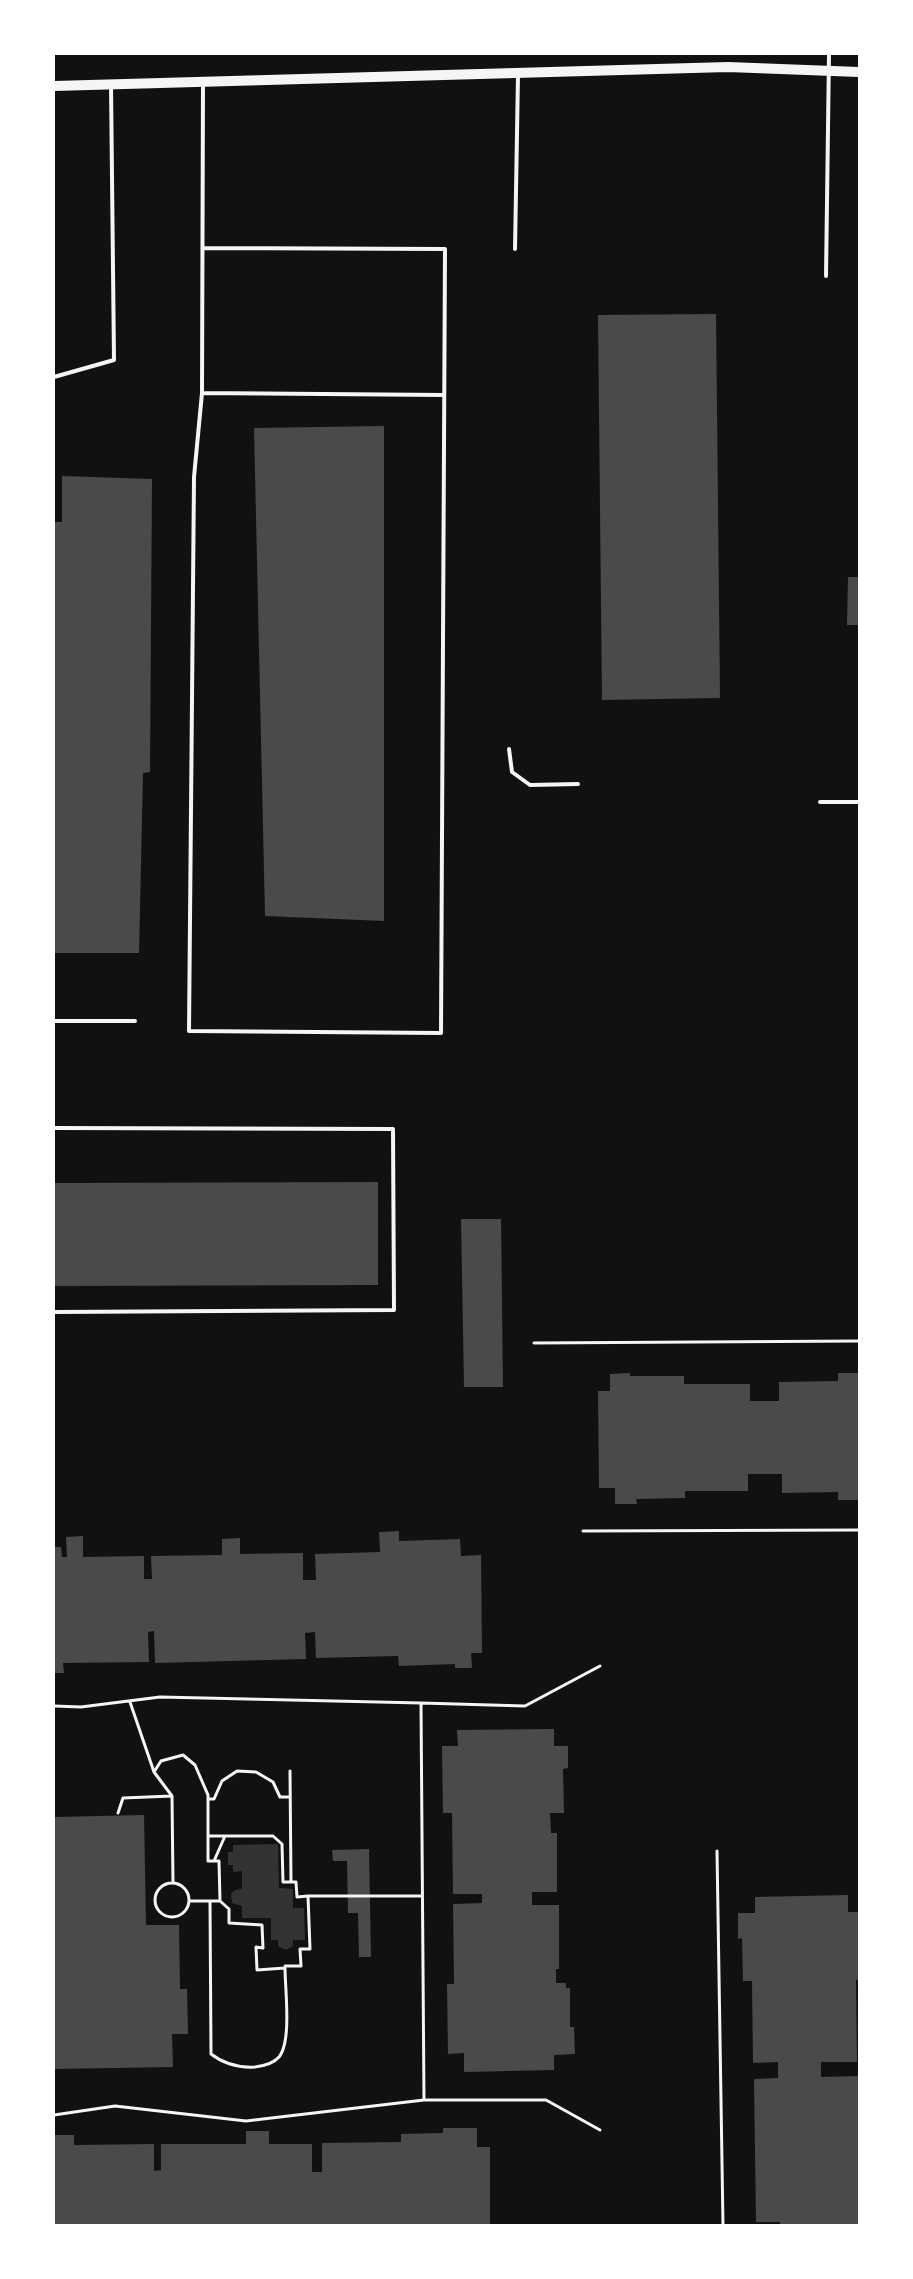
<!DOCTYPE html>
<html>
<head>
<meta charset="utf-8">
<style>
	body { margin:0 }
	#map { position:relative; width:913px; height:2279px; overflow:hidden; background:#111; font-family:Roboto,sans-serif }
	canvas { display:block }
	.frame { position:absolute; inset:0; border:55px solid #fff; pointer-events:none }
</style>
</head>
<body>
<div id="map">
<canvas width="913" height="2279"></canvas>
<div class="frame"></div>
</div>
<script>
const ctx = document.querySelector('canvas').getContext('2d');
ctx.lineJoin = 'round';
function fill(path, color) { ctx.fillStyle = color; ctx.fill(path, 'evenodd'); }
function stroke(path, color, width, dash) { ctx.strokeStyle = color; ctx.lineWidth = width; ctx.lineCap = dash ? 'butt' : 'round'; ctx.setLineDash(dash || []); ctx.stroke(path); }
fill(new Path2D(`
	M278,1844l1,44 14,1v19h11l1,32h-12v6l-7,4 -8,-4v-6h-7v-22h-29v-12l-10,-3 -1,-9 4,-4 7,-1v-18l-9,1v-7h-5v-13h5v-7z`), '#333');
fill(new Path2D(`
	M716,314l4,384 -118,2 -4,-385z
	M384,426v495l-119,-5 -11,-488z
	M62,476l90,3 -2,293 -7,1 -4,180h-85v-431h8z
	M848,577h11v48h-12z
	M378,1182v103l-324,1v-103z
	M461,1219h40l2,168h-39z
	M630,1373v3h54v8h66v17h29v-19l59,-1v-8h21v127h-21v-8l-56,1v-19h-34v17h-63v7l-49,1 1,5h-22v-16h-16l-1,-97h12v-17z
	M399,1531v10l61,-2 1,17 20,-1 1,98h-11l1,15h-17v-4l-56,2 -1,-10 -82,2 -1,-26 -10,1 1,26 -151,4 -1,-32 -6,1 1,30 -86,1 1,10h-10v-126h7l1,10h5l-1,-20 17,-1v21l61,-1v23h8l-1,-23 71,-1v-16l18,-1v16l63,-1v27h13l-1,-26 65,-2 -1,-20z
	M554,1729v17h14v22l-5,1 1,44h-14l1,20h6v59h-25v13h27v64h-3v14h10v5h4v39h4l1,27 -21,1v15l-90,2v-19l-16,1 -1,-70h7l-1,-80 29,-1v-9h-29l-1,-81h-9l-1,-67h16l-1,-16z
	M144,1815l2,110h33l1,64h7l1,45h-16l1,33 -119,2v-252z
	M369,1849l2,108h-12l-1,-44h-10l-1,-52h-14l-1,-11z
	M848,1895v17h11v68h-3l1,82h-36v15l38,-1v148l-79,1v-3h-24l-2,-143 24,-1v-16l-25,1 -1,-82h-9l-1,-43 -4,1v-26h17v-16z
	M443,2128h34v19h13v78h-436v-90h20v10l80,-1v27l7,-1v-26h85v-13h23v13h43v28h10v-29l79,-1v-8l42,-1z`), '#4a4a4a');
stroke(new Path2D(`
	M534,1343l325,-2
	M583,1531l276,-1
	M130,1702l24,70 18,24
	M421,1703l104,3 75,-40
	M54,1706l27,1 79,-10 261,6 3,397 -178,21 -131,-15 -61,9
	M290,1771l1,111
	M154,1772l7,-11 22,-6 12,10 13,30v66h11l1,40h-31
	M208,1799h6l8,-18 15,-10 19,1 17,10 7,15h10
	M118,1813l5,-15 49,-2 1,87
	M208,1836h17
	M717,1851l6,374
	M214,1861l11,-25h48l9,8 1,38h13l1,15 11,-1 2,53h-10l1,17h-16
	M155 1900a17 17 0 1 1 34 0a17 17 0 1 1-34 0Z
	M308,1896h114
	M210,1901l1,153c13,10 27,14 44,13 8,-1 18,-3 24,-10 13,-16 6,-68 6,-89l-28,2 -1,-23 7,1 -1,-23 -33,-2v-14l-9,-8
	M424,2100h122l54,30`), '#f5f5f5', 3);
stroke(new Path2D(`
	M203,248l242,1 -4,784 -252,-2 5,-554 8,-84 1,-309
	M515,249l3,-174
	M826,276l3,-222
	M54,377l60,-17 -3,-275
	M202,393l242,2
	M509,749l3,23 18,13 48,-1
	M820,802h39
	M54,1021h81
	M54,1128l339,1 1,181 -340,2`), '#f5f5f5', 4);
stroke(new Path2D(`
	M54,86l674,-19 131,5`), '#f5f5f5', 10);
</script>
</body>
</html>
